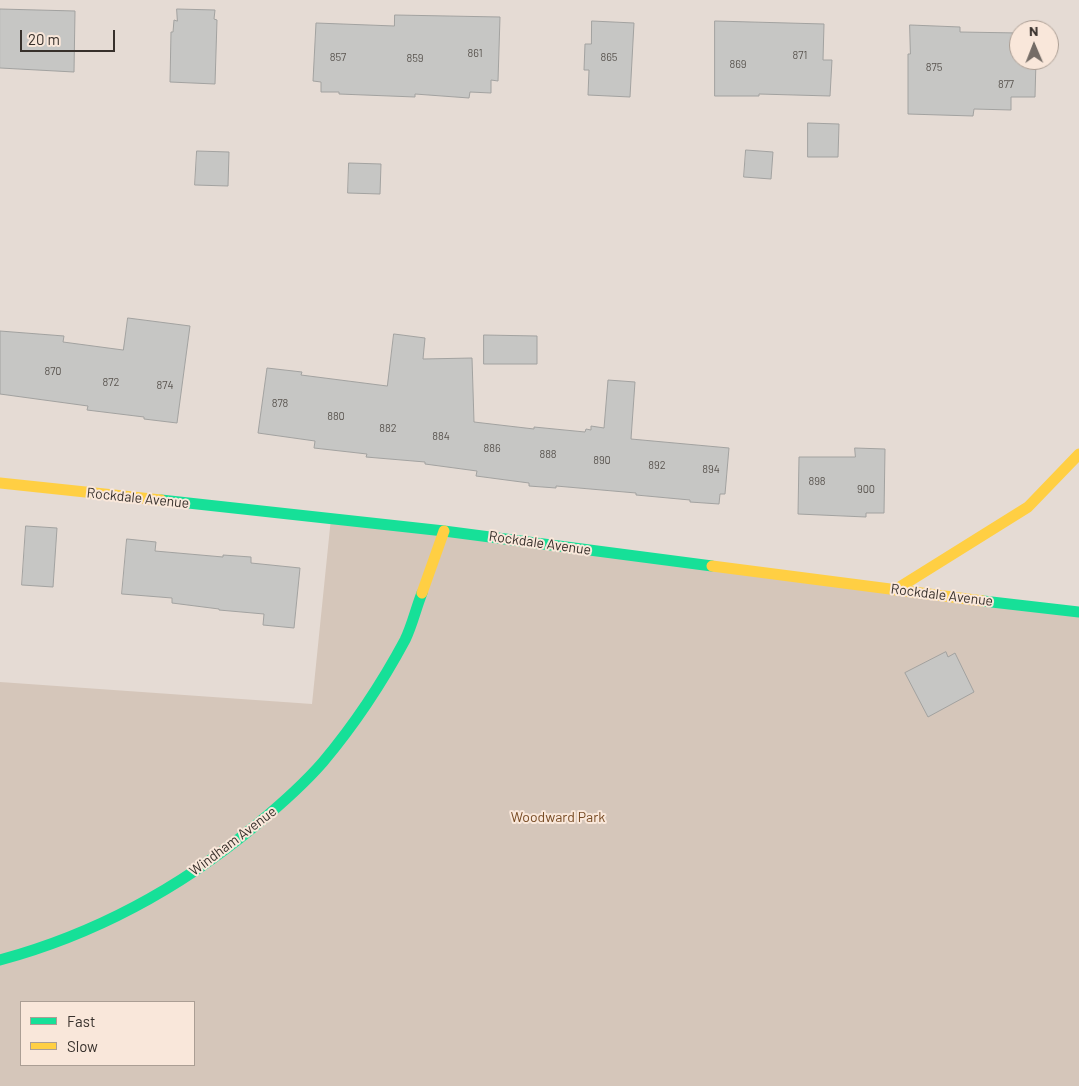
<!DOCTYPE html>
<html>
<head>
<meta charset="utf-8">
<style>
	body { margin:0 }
	#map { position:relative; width:1079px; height:1086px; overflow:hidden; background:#e5dbd4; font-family:Barlow,sans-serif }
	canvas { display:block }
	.legend { position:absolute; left:20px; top:1001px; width:175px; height:65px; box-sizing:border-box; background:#f9e7da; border:1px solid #ab9e94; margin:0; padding:6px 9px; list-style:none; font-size:15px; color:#37302b }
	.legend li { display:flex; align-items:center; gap:10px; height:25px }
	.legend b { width:25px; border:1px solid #ab9e94 }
	.north { position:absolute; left:1009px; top:20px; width:50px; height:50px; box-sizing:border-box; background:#f9e7da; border:1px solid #ab9e94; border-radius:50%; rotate:359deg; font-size:14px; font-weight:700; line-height:20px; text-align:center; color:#37302b }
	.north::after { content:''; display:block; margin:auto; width:18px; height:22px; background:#746c66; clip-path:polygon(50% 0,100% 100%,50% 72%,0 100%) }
	.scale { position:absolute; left:20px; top:30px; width:95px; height:22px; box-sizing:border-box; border:2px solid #37302b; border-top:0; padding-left:6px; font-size:15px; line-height:18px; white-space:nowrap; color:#37302b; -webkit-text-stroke:4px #f9e7da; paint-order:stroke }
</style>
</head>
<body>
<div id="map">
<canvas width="1079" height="1086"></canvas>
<ul class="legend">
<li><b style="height:6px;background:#16e098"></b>Fast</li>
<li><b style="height:6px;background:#ffcf43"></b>Slow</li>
</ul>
<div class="north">N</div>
<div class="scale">20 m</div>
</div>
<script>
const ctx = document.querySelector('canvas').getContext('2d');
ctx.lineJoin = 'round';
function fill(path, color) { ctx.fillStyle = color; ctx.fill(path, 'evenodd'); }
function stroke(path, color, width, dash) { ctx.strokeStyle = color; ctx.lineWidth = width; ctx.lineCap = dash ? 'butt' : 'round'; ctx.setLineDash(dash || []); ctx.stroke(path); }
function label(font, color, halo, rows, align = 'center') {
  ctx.font = font + ' Barlow,sans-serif'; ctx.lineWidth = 4; ctx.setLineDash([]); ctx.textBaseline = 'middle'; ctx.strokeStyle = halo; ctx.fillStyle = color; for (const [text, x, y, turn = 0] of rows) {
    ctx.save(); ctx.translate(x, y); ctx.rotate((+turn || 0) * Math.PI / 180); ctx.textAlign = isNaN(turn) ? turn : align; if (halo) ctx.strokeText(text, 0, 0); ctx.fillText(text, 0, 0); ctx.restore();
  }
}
fill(new Path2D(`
	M331,518l748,94v474h-1079v-404l312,22zM21,1002h173v63h-173z`), '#d5c6ba');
const building = new Path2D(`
	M0,9l75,2 -1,61 -74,-4z
	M177,9l38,1 -1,9 3,1 -2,64 -45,-2 1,-50h2l1,-12 3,1z
	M395,15l105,2 -2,64 -7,-1v13l-21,-1 -1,6 -54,-4v3l-76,-3v-2h-18v-10l-8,-1 3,-58 78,3z
	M592,21l42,2 -4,74 -42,-2 1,-25h-5l1,-26h6z
	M715,21l109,3 -1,36h9l-2,36 -71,-2v2h-44z
	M910,25l50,2v5l59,1v27h17l-1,37h-24v13l-37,-1 -1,7 -65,-2v-60h2z
	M808,123l31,1 -1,33h-30z
	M746,150l27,2 -2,27 -27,-2z
	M197,151l32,1 -1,34 -33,-1z
	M349,163l32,1 -1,30 -32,-1z
	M128,318l62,8 -13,97 -33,-4v-2l-57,-7 1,-4 -88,-12v-63l64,5 -1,6 60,8z
	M394,334l31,4 -2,21 49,-1 2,64 60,7v-2l51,5 1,-3 5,1v-4l13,2 4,-48 27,2 -4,57 98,9 -4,46h-5l-1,10 -29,-2v-2l-54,-5v-2l-80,-7v2l-27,-2v-3l-53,-7 1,-5 -52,-7v-2l-59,-5 1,-3 -53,-6 1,-7 -57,-8 9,-65 35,4 -1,3 86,11z
	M484,335l53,1v28h-53z
	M855,448l30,1 -1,64h-18v4l-68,-3 1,-57h56z
	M26,526l31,2 -4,59 -31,-2z
	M127,539l29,3 -1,9 68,6v-2l28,2v6l49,5 -6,60 -31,-3 1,-11 -45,-4v-1l-47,-6v-5l-50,-4z
	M946,652l2,5 7,-4 19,39 -46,25 -23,-44z`);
fill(building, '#c6c6c4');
stroke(building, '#a2a2a0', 1);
stroke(new Path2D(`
	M161,500l283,31 268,35
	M983,601l96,11
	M0,960c96,-26 179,-71 256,-135 23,-19 47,-40 67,-63 31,-37 59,-79 82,-122 7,-14 11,-32 17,-47`), '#16e098', 11);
stroke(new Path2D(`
	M0,483l161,17
	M712,566l271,35
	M895,590l133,-83 51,-53
	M422,593l22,-62`), '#ffcf43', 11);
label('11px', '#5b5651', null, [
	["861",475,53],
	["871",800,55],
	["857",338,57],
	["865",609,57],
	["859",415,58],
	["869",738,64],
	["875",934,67],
	["877",1006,84],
	["870",53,371],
	["872",111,382],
	["874",165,385],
	["878",280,403],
	["880",336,416],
	["882",388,428],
	["884",441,436],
	["886",492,448],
	["888",548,454],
	["890",602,460],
	["892",657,465],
	["894",711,469],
	["898",817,481],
	["900",866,489]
]);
label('14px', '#37302b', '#f9e7da', [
	["Rockdale Avenue",138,498,6],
	["Rockdale Avenue",540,543,8],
	["Rockdale Avenue",942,595,7],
	["Windham Avenue",233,841,-37]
]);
label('14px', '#784c25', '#f9e7da', [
	["Woodward Park",558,817]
]);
</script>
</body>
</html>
